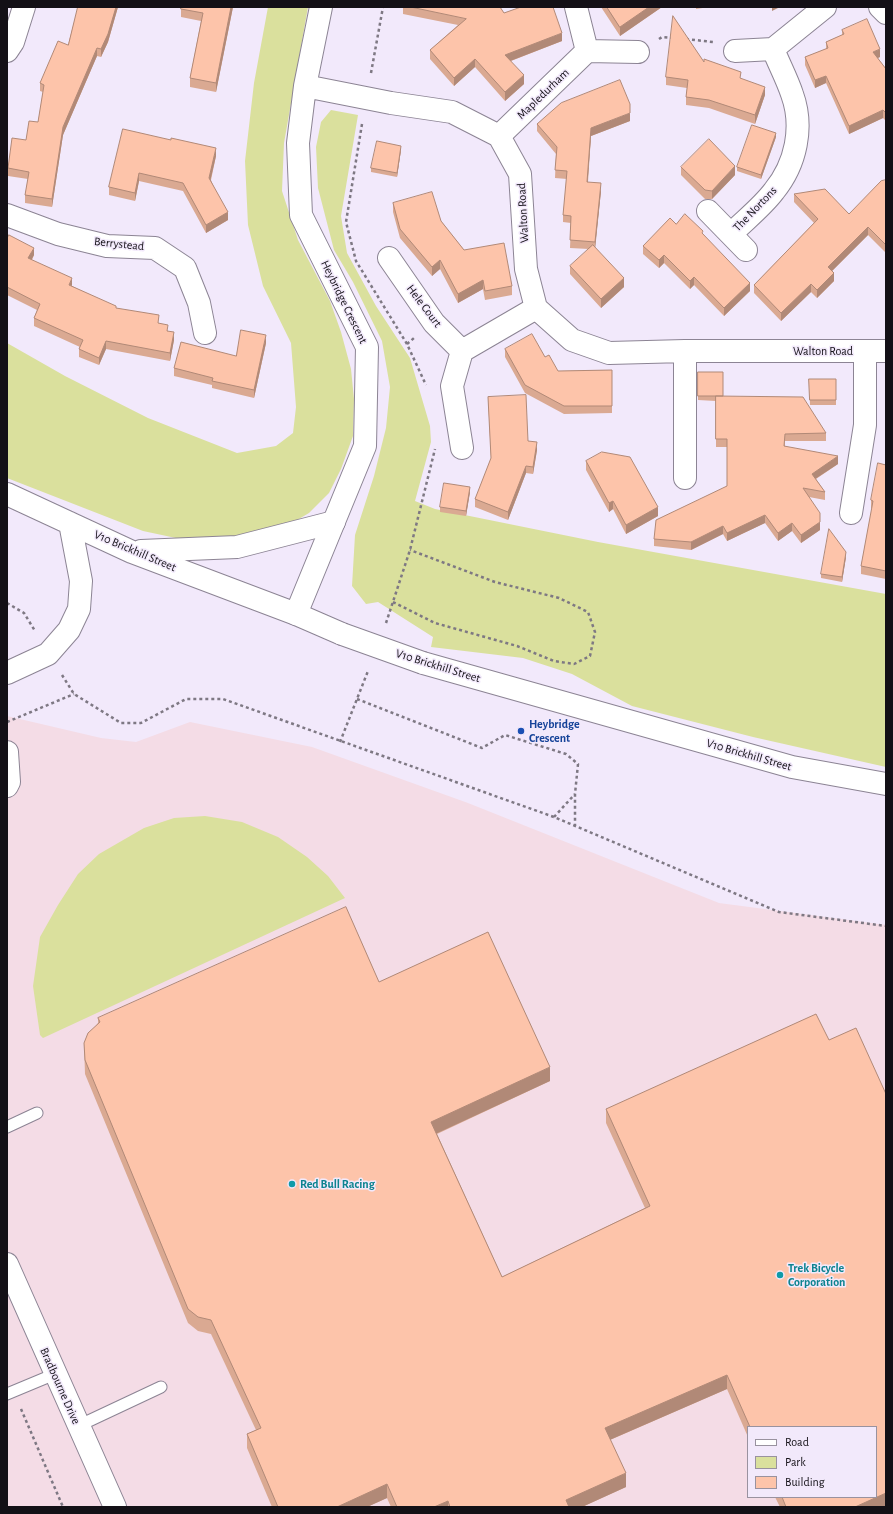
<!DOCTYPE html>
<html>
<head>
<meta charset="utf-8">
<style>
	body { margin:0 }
	#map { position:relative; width:893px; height:1514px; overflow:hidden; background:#f2e9fb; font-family:"Alegreya Sans",sans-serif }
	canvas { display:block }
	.frame { position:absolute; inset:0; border:8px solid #131016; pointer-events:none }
	.legend { position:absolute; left:747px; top:1426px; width:130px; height:72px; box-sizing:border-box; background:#f2e9fb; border:1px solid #99929f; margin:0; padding:5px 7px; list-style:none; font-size:12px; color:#131016 }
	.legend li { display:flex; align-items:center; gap:8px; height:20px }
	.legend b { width:20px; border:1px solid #99929f }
</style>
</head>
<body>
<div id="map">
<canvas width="893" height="1514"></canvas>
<div class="frame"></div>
<ul class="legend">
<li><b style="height:5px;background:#fff"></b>Road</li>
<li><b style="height:11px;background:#dae09d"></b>Park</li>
<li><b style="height:11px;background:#fdc4aa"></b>Building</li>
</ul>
</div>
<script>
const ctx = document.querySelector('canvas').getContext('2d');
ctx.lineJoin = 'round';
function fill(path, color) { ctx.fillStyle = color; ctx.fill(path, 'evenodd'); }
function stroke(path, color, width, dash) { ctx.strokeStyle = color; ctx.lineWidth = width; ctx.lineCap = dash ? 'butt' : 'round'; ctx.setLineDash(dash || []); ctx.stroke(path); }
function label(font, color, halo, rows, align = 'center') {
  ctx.font = font + ' "Alegreya Sans",sans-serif'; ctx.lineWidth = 3; ctx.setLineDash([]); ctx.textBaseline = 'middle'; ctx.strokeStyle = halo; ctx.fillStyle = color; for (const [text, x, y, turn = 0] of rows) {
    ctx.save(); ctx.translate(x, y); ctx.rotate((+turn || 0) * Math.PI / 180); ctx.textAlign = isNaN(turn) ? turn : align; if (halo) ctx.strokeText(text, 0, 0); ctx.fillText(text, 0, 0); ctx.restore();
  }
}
fill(new Path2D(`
	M7,716l94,22 35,4 54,-20 122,25 156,56 251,100 167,22v582h-879zM748,1427h128v70h-128z`), '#f4dce6');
fill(new Path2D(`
	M268,7h40l-24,136 -2,48 16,49 32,61 11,31 10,37 3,30 -1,37 -12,33 -12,24 -20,20 -27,16 -42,9 -50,3 -47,-10 -136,-53v-135l58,33 83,42 89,35 39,-7 17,-13 3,-26 -5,-64 -28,-57 -15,-61 -3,-64 9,-78z
	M331,110l27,5 -17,101 6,37 29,53 34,52 20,68 1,16 -16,59 20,8 163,33 288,52v173l-133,-30 -121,-31 -60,-32 -49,-16 -92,-11 2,-10 -55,-35 -12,2 -14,-18 3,-51 19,-59 12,-48 4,-41 -8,-46 -29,-59 -19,-32 -16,-62 -2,-41 5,-25z
	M205,816l37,6 36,15 29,20 21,19 17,22 -302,140 -3,-3 -7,-49 7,-49 18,-32 20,-31 21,-20 45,-26 30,-10z`), '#dae09d');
const service = new Path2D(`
	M7,1127l30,-14
	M7,1394l48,-20
	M78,1426l83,-39`);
const minor = new Path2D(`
	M880,7l6,6
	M773,49l52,-42
	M7,51l6,-9 11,-35
	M587,51l51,1
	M305,86l86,17 61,9 47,24 21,38 6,95 10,39 36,32 37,13 76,-2h201
	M499,136l88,-85 -11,-44
	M708,211l38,39
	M7,215l51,19 49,12 48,2 30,20 14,35 6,30
	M731,234c14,-14 31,-27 43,-43 22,-27 30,-64 18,-97 -5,-15 -13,-30 -19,-45l-38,2
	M389,258l45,65 28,28 -10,35 10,62
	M462,351l74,-43
	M685,351v127
	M851,513l14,-88v-74
	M296,614l69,-168 2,-99 -66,-132 -3,-72 7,-57 16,-79
	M7,752l2,30 -2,4
	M7,1264l108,243`);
const tertiary = new Path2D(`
	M7,494l125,58 164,62 46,20
	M141,551l96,-4 97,-25
	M423,663l369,104 94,17
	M7,673l41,-19 21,-24 10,-21 2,-28 -11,-58`);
stroke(service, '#8c8494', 13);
stroke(minor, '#8c8494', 24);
stroke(tertiary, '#8c8494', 24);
stroke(new Path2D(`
	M659,39l3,-2 11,1
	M686,39l27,3
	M371,73l12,-66
	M362,124l-16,98 10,39 51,83 19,41
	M407,344l7,-6
	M393,602l42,21 82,23 37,15 20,3 16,-8 5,-24 -7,-20 -29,-14 -64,-16 -85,-32
	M7,603l17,10 11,18
	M386,623l24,-73 25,-101
	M62,675l12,19 47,29h20l45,-24h37l331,118 225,95 107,14
	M357,699l125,49 23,-13 61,19 12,10 -3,30v32
	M7,722l67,-28
	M340,742l28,-71
	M554,817l21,-23
	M21,1409l42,98`), '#7e7883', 2.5, [3, 3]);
stroke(service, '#fff', 11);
stroke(minor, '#fff', 22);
stroke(tertiary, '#fff', 22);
const tertiaryBridge = new Path2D(`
	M342,634l81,29`);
stroke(tertiaryBridge, '#8c8494', 24, []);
stroke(tertiaryBridge, '#fff', 22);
fill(new Path2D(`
	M78,7h40l-10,35 -7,15 -4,-1 -34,79 -11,72 -27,-4v-8l3,-16 -20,-3v-8l30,-46 5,-30 -3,-1v-8l28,-38z
	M233,7l-17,85 -26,-5v-9l11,-57 -20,-4v-8z
	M403,7h97l4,6 58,28 -51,20 13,23 -19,17 -30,-34 -21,19 -24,-27v-9l28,-25 -55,-11z
	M601,7h61l-42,29z
	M696,7h13l-13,2z
	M842,30l38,27 -2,1 8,11v52l-3,-3 -34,16 -23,-51 -11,5 -10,-23v-8l21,-8v-7l16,-7z
	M704,61l37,18 24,16 -10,29 -46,-16 -23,-3v-8l1,-9 -21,-3v-8z
	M630,121l-39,15 -3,46 13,9 -6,56 29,40 -23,21 -31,-34v-8l19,-17 -19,-1 1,-25 -8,-1v-7l4,-36 -12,-1 1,-24 -19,-23v-7z
	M123,129l93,27 -5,24 17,40 -22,13 -23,-42 -44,-10 -4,20 -26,-6v-8z
	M776,137l-15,42 -24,-8v-4z
	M401,150l-4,27 -26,-5v-4z
	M681,167l54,8 -23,24h-7l-24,-24z
	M886,180v73l-18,-18 -36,36 2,10 -17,17 -6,-6 -30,29 -27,-28v-8l60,-62 -20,-21v-8l55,20z
	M393,203l48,18 23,29 48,36v9l-27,5 -2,-11 -25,14 -18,-34 -8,7 -32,-38 -7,-26z
	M676,224l27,10 47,57 -26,25 -30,-31 -4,4 -26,-26 -5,5 -16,-14v-8z
	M7,239l27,16 -2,5 40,26 44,22 43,15 9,8 6,9 -4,21 -64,-12 -7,16 -20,-8v-8l1,-2 -46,-21v-8l3,-8 -30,-15z
	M266,343l-12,55 -42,-10v-3l-38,-9v-8l62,-12z
	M505,349l40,8 13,14 54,-1v43l-48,1 -39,-21 -20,-36z
	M698,372l25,24 103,37v8h-41v5l53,18 -22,15 9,13v8l-16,-3 11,33 -19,13 -9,-12 -14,10 -13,-18 -38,18 -4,-7 -32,16 -37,-4v-7l73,-53v-39h-11v-46l-18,-1z
	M809,379h27v26h-26z
	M488,397l40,44 9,9 -4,24 -7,-1 -18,47 -33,-13v-8l16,-40z
	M586,461l72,55 -32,18 -13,-25 -4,3 -23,-42z
	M886,465v114l-25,-5v-8l11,-58h-1v-8z
	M470,492l-4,24 -26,-4v-5z
	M846,557l-4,25 -21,-4v-4z
	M379,982l171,99 -113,53 65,143 143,-69 -39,-85v-14l223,-69 57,54v413h-106l-5,-10h101v-70h-128v10l-21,-48 -117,51 16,47 -44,20h-191l-4,-9 -20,9h-95l-25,-59v-14l9,-4 -45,-96 -13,-3 -10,-8 -103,-249 -1,-31 14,-20v-5z`), '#daa992');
fill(new Path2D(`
	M116,7h2l-10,35 -7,15v-8z
	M231,7h2l-17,85v-9z
	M649,7h13l-42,29v-9z
	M772,7h8l-8,4z
	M562,33v8l-57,22v-8z
	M97,48v8l-34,79 -11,72v-8l11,-72z
	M880,49v8l-7,3v-8z
	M475,59v8l-21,19v-8z
	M524,75v9l-19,17v-9z
	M826,76v7l-11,5v-8z
	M765,87v8l-10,29v-9z
	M883,110v8l-34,16v-8z
	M630,113v8l-39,15 -4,54v-8l4,-54z
	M776,133v4l-15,42v-4z
	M401,146v4l-4,27v-4z
	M216,148v8l-7,30v-8z
	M735,166v9l-23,24v-8z
	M139,173v8l-4,20v-8z
	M601,183v8l-6,59v-8z
	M228,212v8l-22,13v-8z
	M868,227v8l-40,40v-8z
	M34,248v7l-6,11v-8z
	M664,255v8l-5,5v-8z
	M440,260v9l-8,7v-9z
	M834,273v8l-17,17v-8z
	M694,277v8l-4,4v-8z
	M72,278v8l-3,-1z
	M624,278v9l-23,21v-9z
	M483,280v9l-25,14v-9z
	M750,283v8l-26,25v-8z
	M811,284v8l-30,29v-8z
	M174,332v8l-4,21v-8z
	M266,335v8l-12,55v-8z
	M106,341v8l-7,16v-7z
	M537,442v8l-4,24v-7z
	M838,456v8l-26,17v-7z
	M526,466v7l-18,47v-8z
	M470,487v5l-4,24v-5z
	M613,501v8l-4,3v-9z
	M658,507v9l-32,18v-9z
	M765,515v8l-38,18v-8z
	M820,522v8l-19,13v-8z
	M792,523v8l-14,10v-8z
	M723,526v8l-32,16v-8z
	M846,552v5l-4,25v-5z
	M550,1067v14l-119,55v-14z
	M727,1375v14l-122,53v-14z
	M626,1473v14l-44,20h-16v-7z
	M387,1484v14l-20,9h-30z
	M886,1493v14h-31z
	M448,1501v6h-14z`), '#b18977');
const building = new Path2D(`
	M78,7h38l-8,27 -7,15 -4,-1 -34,79 -11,72 -27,-4 4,-23 -21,-4 4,-30 14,2 3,-19 9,1 6,-37 -4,-2 18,-42 10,4z
	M181,7h50l-15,76 -26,-5 13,-65 -22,-4z
	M411,7h89l4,6 17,-6h32l9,26 -57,22 19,20 -19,17 -30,-33 -21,19 -24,-28 36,-31z
	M607,7h42l-29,20z
	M673,16l31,46v-3l37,13 -1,6 25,9 -10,28 -46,-15 -23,-3 2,-17 -22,-3z
	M867,19l13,30 -7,3 13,17v44l-3,-3 -34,16 -23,-50 -11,4 -10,-23 23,-9 -2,-6 18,-8 -2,-4z
	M620,80l10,24v9l-39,15 -4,54 14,1 -6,59 -25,-2 1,-24 -8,-1 4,-44 -12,-1 2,-23 -20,-23 24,-21z
	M752,125l24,8 -15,42 -24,-8z
	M123,129l48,11v-2l45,10 -7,30 19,34 -22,13 -23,-42 -44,-10 -4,20 -26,-6z
	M709,139l26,27 -23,25 -7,-1 -24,-23z
	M377,141l24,5 -4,27 -26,-5z
	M886,180v65l-18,-18 -40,40 6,6 -17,17 -6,-6 -30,29 -27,-28 64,-66 -24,-25 31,-5 24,25 32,-33z
	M432,192l9,29 23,29 40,-7 8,43 -27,5 -2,-11 -25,14 -18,-34 -8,7 -32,-38 -7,-26z
	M685,214l18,17 -1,2 48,50 -26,25 -30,-31 -4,4 -26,-26 -5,5 -16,-14 27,-28 6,6z
	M9,235l25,13 -6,10 44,20 -3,7 47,21v2l43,7 -1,8 10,2 -1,6 7,1 -4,21 -64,-12 -7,17 -20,-9 4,-9 -49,-22 6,-14 -33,-17v-48z
	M593,245l31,33 -23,21 -31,-33z
	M241,330l25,5 -12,55 -42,-9 1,-3 -39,-10 7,-26 55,14z
	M532,334l13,23 4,-2 9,16 54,-1v36h-48l-39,-21 -20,-36z
	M698,372h25v24h-25z
	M809,379h27v21h-26z
	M526,395l2,46 9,1 -4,25 -7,-1 -18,46 -33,-13 16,-41 -3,-61z
	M716,396l87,1 23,36 -41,1 -1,12 54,10 -26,18 13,18 -22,-4 17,25v9l-19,13 -9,-12 -14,10 -13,-18 -38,18 -4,-7 -32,16 -37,-3 2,-19 71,-34v-47h-11z
	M602,452l28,5 28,50 -32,18 -13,-24 -4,2 -23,-42z
	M878,463l8,2v106l-25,-5 12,-65 -2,-1z
	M444,483l26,4 -4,24 -26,-4z
	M829,529l17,23 -4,25 -21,-3z
	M346,907l33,75 109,-50 62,135 -119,55 71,155 148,-71 -44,-97 210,-95 13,26 27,-12 30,66v399l-31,14h-69l-4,-10h94v-70h-126l-23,-52 -122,53 21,45 -60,27 3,7h-119l-2,-6 -14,6h-37l-10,-23 -50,23h-59l-31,-73 14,-6 -50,-108 -13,-3 -10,-8 -103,-249 -1,-17 4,-10 12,-11 -2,-4z`);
fill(building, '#fdc4aa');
stroke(building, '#b18977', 1);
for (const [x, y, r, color] of [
	[521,731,4,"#1a4fb4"],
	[292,1184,4,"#0f9aa8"],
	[780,1275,4,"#0f9aa8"]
]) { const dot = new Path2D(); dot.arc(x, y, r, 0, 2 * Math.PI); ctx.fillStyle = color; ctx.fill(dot); stroke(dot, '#f2e9fb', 1.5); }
label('12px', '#131016', '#f2e9fb', [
	["Mapledurham",543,94,-44],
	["The Nortons",755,209,-46],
	["Walton Road",523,213,-93],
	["Berrystead",119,244,6],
	["Heybridge Crescent",344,302,64],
	["Hele Court",424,306,53],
	["Walton Road",823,351],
	["V10 Brickhill Street",135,551,23],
	["V10 Brickhill Street",438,666,17],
	["V10 Brickhill Street",749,755,16],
	["Bradbourne Drive",60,1386,66]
]);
label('bold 12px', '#164399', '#f2e9fb', [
	["Heybridge",529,724],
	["Crescent",529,738]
], 'left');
label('bold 12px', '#0d838f', '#f2e9fb', [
	["Red Bull Racing",300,1184],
	["Trek Bicycle",788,1268],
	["Corporation",788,1282]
], 'left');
</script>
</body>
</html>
